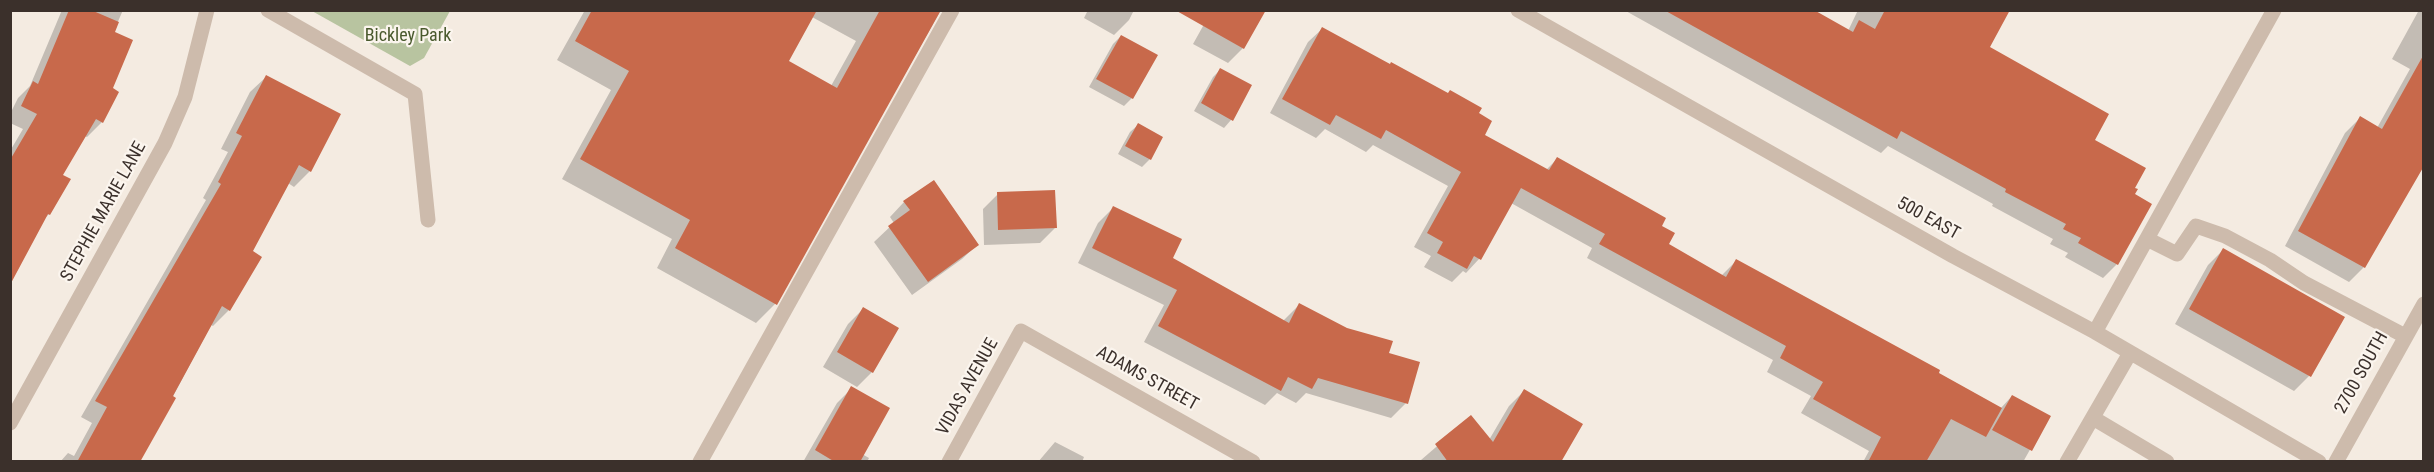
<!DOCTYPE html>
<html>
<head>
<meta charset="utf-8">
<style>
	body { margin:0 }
	#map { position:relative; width:2434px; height:472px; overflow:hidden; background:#f4ebe1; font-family:"Roboto Condensed",sans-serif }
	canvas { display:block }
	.frame { position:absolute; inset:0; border:12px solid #3b302b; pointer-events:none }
</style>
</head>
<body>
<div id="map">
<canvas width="2434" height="472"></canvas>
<div class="frame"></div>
</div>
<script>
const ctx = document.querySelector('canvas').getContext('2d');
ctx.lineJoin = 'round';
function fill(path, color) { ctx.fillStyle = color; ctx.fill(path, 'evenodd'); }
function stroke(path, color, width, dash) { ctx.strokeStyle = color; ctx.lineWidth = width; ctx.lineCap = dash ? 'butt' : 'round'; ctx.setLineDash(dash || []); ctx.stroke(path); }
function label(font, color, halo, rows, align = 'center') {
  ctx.font = font + ' "Roboto Condensed",sans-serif'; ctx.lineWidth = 4.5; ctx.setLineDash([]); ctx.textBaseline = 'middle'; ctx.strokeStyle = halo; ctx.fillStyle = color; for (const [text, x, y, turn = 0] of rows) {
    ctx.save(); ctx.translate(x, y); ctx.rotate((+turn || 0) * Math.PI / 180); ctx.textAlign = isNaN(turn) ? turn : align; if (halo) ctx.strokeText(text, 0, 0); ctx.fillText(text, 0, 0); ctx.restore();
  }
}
fill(new Path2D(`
	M312,11h138l-26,47 -14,8z`), '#b8c4a0');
fill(new Path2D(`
	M62,10h61l-10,23 -2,56 -9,33 -15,15 -3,-1 -23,39 -12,39 -5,5 -34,62v-130l13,-22 -13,-6v-9l8,-16 12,-12z
	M585,10h356l-166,294 -19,19 -99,-55 15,-29 -110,-60 49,-89 -54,-30zM812,17l44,24 -25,45 -44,-24z
	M1088,10h46l-5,10 -15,15 -30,-17z
	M1212,10l31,38 -15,15 -35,-19z
	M1624,10h187l37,21 10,-21h83l47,38 105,93 40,47 -16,76 -14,14 -38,-21 3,-4 -18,-9 3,-5 -61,-33 1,-2 -105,-58 -7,7z
	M2419,10h5v133l-60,124 -15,15 -64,-36 60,-113 15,-15 17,10 33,-59 -18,-10z
	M1322,29l155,85 6,21 63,35 11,-11 102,68 8,18 54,31 15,-15 264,148 12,-13 37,20 -26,46h-160l6,-11 -68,-38 10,-17 -44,-24 6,-12 -186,-102 5,-10 -81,-45 -32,56 -13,14 -3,-2 -11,11 -28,-15 7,-11 -17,-9 34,-61 -75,-41 -7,7 -41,-23 -9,9 -46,-25 38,-71z
	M1121,36l11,62 -8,8 -35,-19 24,-43z
	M1221,69l10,51 -7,8 -30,-17 19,-34z
	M266,77l44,94 -16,16 -6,-4 -37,68 -22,59 -16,16 -2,-1 -73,137h-78l8,-9 6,3 18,-33 -11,-6 125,-217 -3,-2 25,-46 -7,-3 29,-57z
	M1138,125l23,13 -11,21 -8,8 -24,-13 12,-22z
	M998,194l57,34 -15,15 -56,2 -1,-36z
	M904,202l73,43 -15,14 -50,36 -38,-53 20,-19 -4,-6z
	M1113,208l58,51 112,62 16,-16 89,49 18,49 -15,15 -85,-25 -10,10 -19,-10 -12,12 -121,-63 20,-37 -86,-42 20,-40z
	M2223,250l86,126 -15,15 -119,-67 33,-59z
	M863,309l9,63 -15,15 -34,-20 25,-43z
	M852,388l10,66 7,4 -2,4h-64l34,-59z
	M1524,391l-9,71 -94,-2 50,-43 18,23 20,-34z
	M1055,442l29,15 -2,5h-44z`), '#0003');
fill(new Path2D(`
	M69,10h22l28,12 -4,10 18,8 -20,48 6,4 -16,31 -7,-4 -33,56 8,4 -21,36 -2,-1 -38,71v-125l27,-46 -16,-8 12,-25 5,3z
	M592,10h225l-28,51 48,27 43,-78h61l-164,295 -102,-57 15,-28 -110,-61 49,-88 -54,-30z
	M1175,10h91l-22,39z
	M1664,10h150l39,22 6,-12 16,9 10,-19h125l-20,37 119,67 -14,26 51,28 -11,20 3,1 -3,5 17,10 -34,61 -40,-22 3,-5 -18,-9 3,-5 -61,-32 1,-3 -105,-58 -4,8z
	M1322,27l68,37 1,-2 57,31 2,-3 32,18 -3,5 13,8 -7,14 64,35 8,-13 109,61 -4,8 13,7 -6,11 57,33 10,-18 204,111 -1,3 63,35 -16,29 -35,-18 -25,43h-58l13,-25 -68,-38 10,-17 -43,-24 6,-12 -187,-102 6,-10 -84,-46 -40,72 -7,-4 -7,13 -30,-16 6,-11 -16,-9 34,-61 -75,-42 -5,9 -45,-24 -6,10 -48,-26z
	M1121,35l37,20 -25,44 -37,-20z
	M2424,54v112l-59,102 -67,-37 62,-115 22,13z
	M1220,68l32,17 -19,36 -32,-18z
	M266,75l75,39 -30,58 -12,-7 -46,86 9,6 -32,54 -8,-5 -49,90 3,2 -36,64h-63l30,-55 -12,-6 126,-217 -3,-2 24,-46 -6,-3z
	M1138,123l25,14 -12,23 -26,-14z
	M934,180l45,65 -51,37 -40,-56 22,-16 -7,-9z
	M1055,190l2,38 -59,2 -1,-38z
	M1113,206l69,33 -9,19 116,65 10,-20 48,25 46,13 -4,12 31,9 -12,42 -90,-26 -6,11 -24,-12 -7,14 -123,-65 19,-36 -85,-42z
	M2223,248l122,69 -34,60 -122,-68z
	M863,307l36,21 -26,45 -36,-21z
	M851,386l39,22 -30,54h-25l-20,-12z
	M1524,389l59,35 -22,38h-113l-13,-18 36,-29 22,27z
	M2012,395l39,21 -19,35 -40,-21z`), '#c8694b');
stroke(new Path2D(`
	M268,10l147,84 13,126
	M1518,10l435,246 142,76 224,130
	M2147,239l30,15 19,-28 29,10 45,24 34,23 101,53
	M2095,332l179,-322
	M2093,418l74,44
	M10,423l155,-280 20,-46 22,-87
	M700,462l252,-452
	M949,462l72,-131 232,131
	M2067,462l63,-109
	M2336,462l88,-158`), '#cdbbac', 15);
label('18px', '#4a5a2e', '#fbf5ee', [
	["Bickley Park",408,36]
]);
label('18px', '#3b302b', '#fbf5ee', [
	["STEPHIE MARIE LANE",104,212,-61],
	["500 EAST",1928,219,29],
	["2700 SOUTH",2362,373,-61],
	["ADAMS STREET",1147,379,29],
	["VIDAS AVENUE",968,387,-61]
]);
</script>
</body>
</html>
